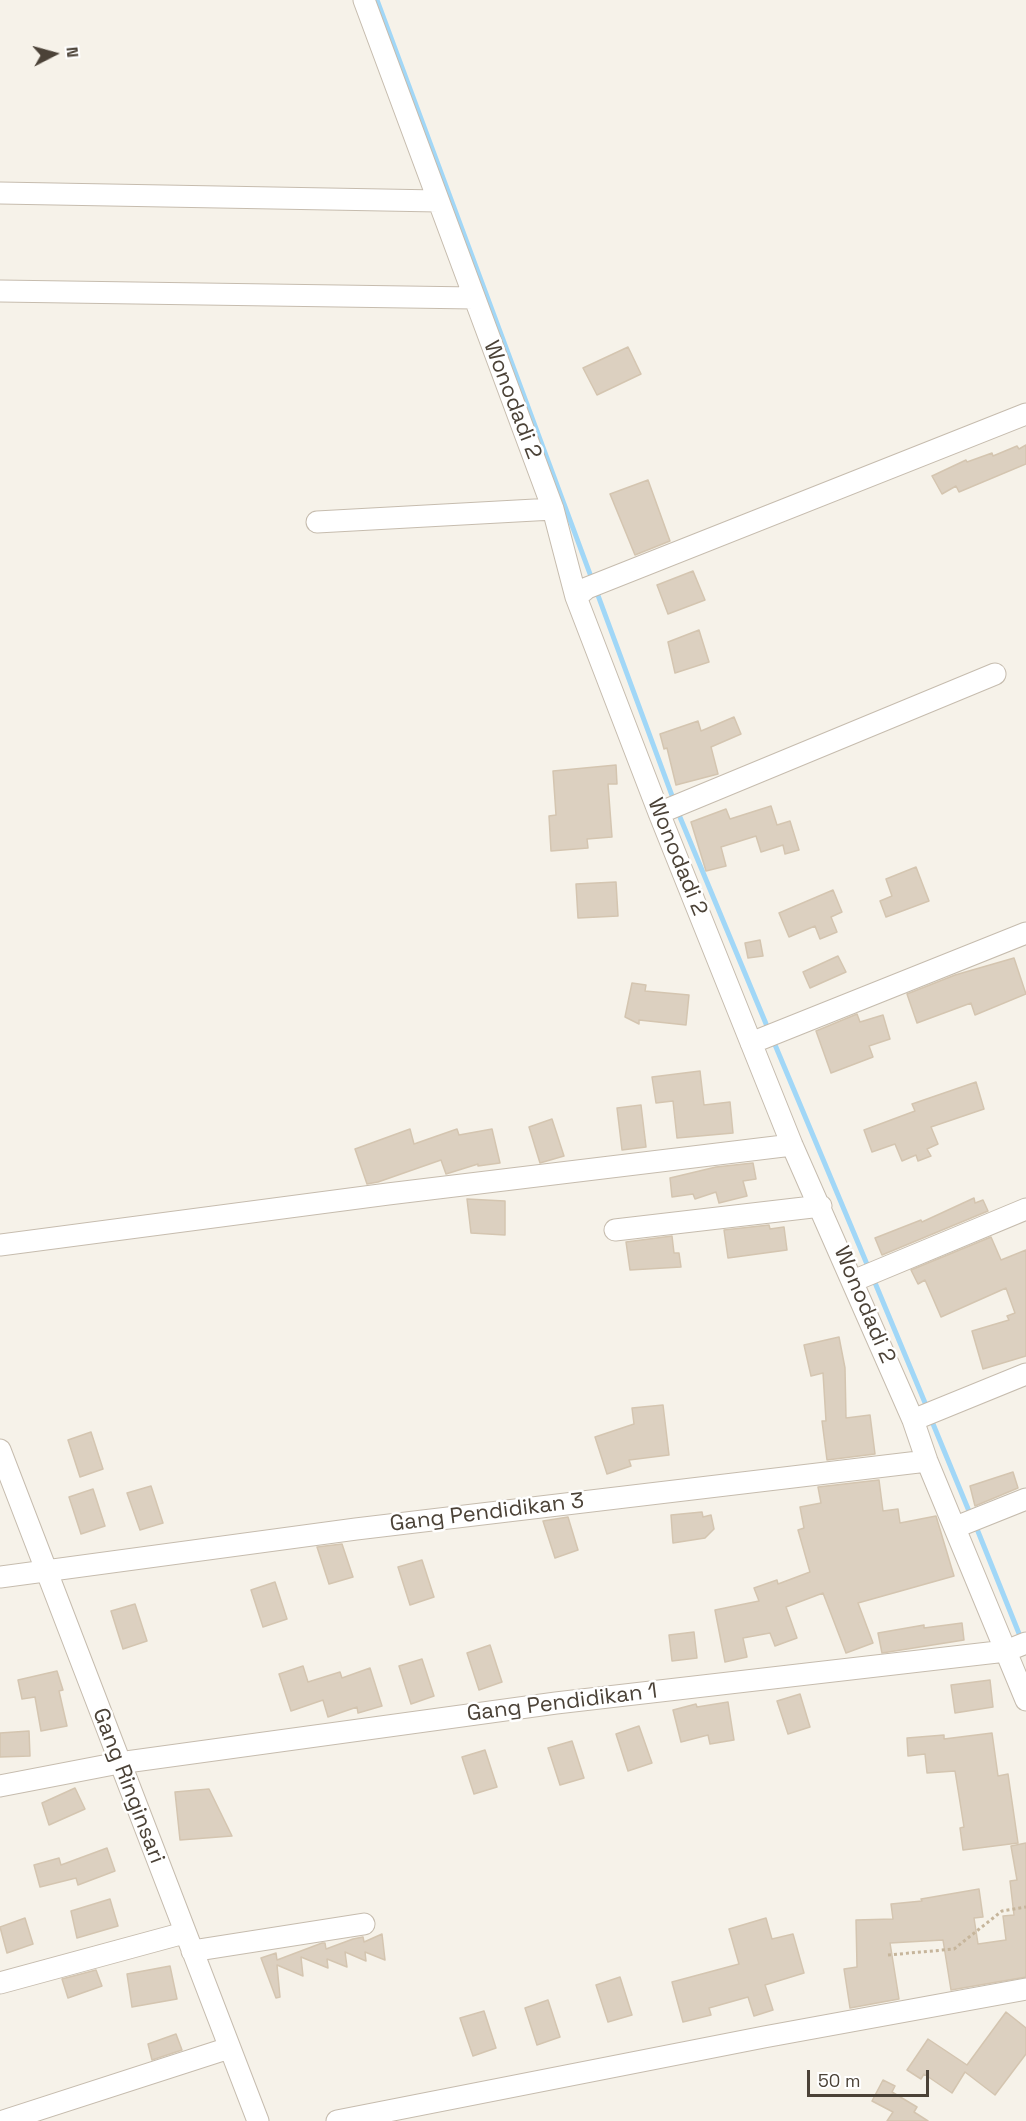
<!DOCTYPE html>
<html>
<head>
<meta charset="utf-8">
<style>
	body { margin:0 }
	#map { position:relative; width:1026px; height:2121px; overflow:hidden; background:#f6f2e9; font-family:"Space Grotesk",sans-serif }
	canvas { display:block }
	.north { position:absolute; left:24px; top:24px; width:60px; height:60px; -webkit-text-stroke:4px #fff; paint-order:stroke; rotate:84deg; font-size:16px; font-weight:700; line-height:24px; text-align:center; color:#4b4237 }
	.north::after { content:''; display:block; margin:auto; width:21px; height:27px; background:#4b4237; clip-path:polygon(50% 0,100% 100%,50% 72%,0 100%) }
	.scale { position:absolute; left:807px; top:2070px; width:122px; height:27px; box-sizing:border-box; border:3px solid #4b4237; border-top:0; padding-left:8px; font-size:18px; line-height:21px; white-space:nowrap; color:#4b4237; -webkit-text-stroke:4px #fff; paint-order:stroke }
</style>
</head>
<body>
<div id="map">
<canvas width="1026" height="2121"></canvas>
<div class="north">N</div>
<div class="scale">50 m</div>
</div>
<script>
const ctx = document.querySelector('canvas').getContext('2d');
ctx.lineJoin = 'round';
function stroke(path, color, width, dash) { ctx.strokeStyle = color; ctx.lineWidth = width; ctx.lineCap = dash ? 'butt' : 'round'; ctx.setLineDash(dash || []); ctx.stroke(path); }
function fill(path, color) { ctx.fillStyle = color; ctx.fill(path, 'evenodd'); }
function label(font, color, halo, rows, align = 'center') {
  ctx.font = font + ' "Space Grotesk",sans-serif'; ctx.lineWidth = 5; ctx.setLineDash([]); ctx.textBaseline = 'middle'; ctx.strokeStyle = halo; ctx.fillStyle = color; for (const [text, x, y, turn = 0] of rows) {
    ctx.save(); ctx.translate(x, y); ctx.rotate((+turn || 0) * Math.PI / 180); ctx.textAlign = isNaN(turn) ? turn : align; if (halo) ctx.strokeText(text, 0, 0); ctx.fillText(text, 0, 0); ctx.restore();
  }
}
stroke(new Path2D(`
	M377,0l216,582
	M596,590l78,211
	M677,810l92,221
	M773,1040l96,229
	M873,1278l55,132
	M931,1419l40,97
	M975,1524l47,117`), '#a1d7f7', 5);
const building = new Path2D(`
	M628,347l13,27 -44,21 -14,-27z
	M1026,445v19l-67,28 -3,-6 -14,8 -10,-18 34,-16 1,2 25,-9 1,3 24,-10 2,3z
	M648,480l22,61 -35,14 -25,-61z
	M693,571l12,29 -37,14 -11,-29z
	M699,630l10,32 -34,11 -7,-31z
	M734,717l7,17 -30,13 7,27 -42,11 -9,-37 -3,1 -4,-15 38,-13 3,10z
	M616,765l1,19h-9l4,53 -25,2 1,9 -37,3 -2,-35 7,-1 -3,-44z
	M771,806l6,19 13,-4 9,29 -14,4 -2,-9 -22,7 -5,-16 -35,11 5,19 -20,5 -15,-49 35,-13 4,10z
	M916,867l13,34 -43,16 -6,-16 12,-5 -6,-17z
	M616,882l2,34 -40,2 -2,-34z
	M833,890l9,22 -11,5 6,15 -17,7 -5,-13 -26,11 -10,-24z
	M760,940l3,16 -15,2 -3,-15z
	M838,956l8,16 -36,16 -7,-16z
	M1014,958l12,36 -51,21 -4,-12 -54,20 -10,-29 48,-19z
	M632,983l14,2 -1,6 44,4 -3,30 -47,-5v4l-14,-7z
	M857,1014l3,8 23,-7 7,24 -21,7 4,11 -42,16 -15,-42z
	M700,1071l4,34 26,-3 3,31 -56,5 -4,-37 -17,2 -4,-26z
	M976,1082l8,27 -53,18 7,17 -11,5 4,7 -13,5 -2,-6 -14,6 -7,-17 -23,8 -8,-22 51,-19 -3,-7z
	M641,1105l5,42 -24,3 -5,-42z
	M552,1119l12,37 -24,7 -11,-36z
	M410,1129l4,15 43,-15 2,6 33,-6 8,34 -22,3v-2l-32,10 -5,-14 -63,22 -11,2 -12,-35z
	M753,1163l3,16 -13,2 4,15 -28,7 -3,-11 -21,7 -2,-5 -21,3 -2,-19 46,-11z
	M974,1198l1,5 8,-3 5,11 -106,44 -7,-17 46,-18 1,2z
	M467,1199l38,2v34l-34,-2z
	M769,1225l1,4 14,-2 3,23 -59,8 -4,-28z
	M672,1236l2,17h5l2,14 -51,3 -4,-28z
	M991,1237l10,23 25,-10v106l-43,13 -11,-38 37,-11 -2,-4 8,-3 -9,-25 -65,29 -16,-37 -7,4 -7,-14z
	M839,1337l6,31 1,50 24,-3 5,39 -48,6 -5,-39h4l-3,-48 -12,3 -7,-31z
	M663,1405l6,50 -40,5 2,6 -24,8 -12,-37 39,-13 -2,-16z
	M91,1432l12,37 -23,8 -12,-37z
	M1013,1472l5,16 -43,18 -5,-20z
	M879,1480l4,31 15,-2 2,14 36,-7 18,60 -96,27 15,40 -27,10 -23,-60 -37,14 11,31 -22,8 -5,-13 -27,5 4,19 -22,5 -10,-52 44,-9 -5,-13 23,-8 1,4 32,-12 -12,-42 6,-2 -4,-21 21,-4 -3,-16z
	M151,1486l12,37 -23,7 -13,-37z
	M93,1489l12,37 -24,8 -12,-37z
	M702,1512l1,5 8,-2 3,14 -9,9 -32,5 -2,-28z
	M568,1517l10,33 -23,8 -12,-37z
	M342,1544l11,33 -24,7 -12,-37z
	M422,1560l12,37 -24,8 -12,-38z
	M275,1582l12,37 -24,8 -12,-37z
	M135,1604l12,37 -24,8 -12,-38z
	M962,1623l2,17 -82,13 -4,-20 46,-8v3z
	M694,1632l3,26 -25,3 -3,-26z
	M490,1645l12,37 -23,8 -12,-37z
	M422,1659l12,37 -23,8 -12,-38z
	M303,1666l5,16 32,-10 2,6 28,-10 12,38 -24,7 -1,-6 -29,10 -5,-17 -32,11 -12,-37z
	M57,1671l6,19 -4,1 8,35 -26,5 -6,-34 -13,2 -4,-19z
	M990,1680l3,27 -38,6 -4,-28z
	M800,1694l10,33 -22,7 -11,-33z
	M728,1702l6,38 -24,4 -2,-9 -27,7 -8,-32 23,-6 1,3z
	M639,1726l13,37 -24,8 -12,-37z
	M29,1731l1,25 -30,1v-24z
	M992,1733l6,43 10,-2 10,69 -55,7 -3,-22 4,-1 -9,-56 -28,2 -2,-19 -17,2 -1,-18 37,-3v4z
	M572,1741l12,37 -24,7 -12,-37z
	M485,1750l12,37 -23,7 -12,-37z
	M75,1788l10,21 -36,16 -7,-22z
	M209,1789l23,47 -52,4 -5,-48z
	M1026,1843v134l-75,13 -8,-50 -53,3 9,56 -49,9 -6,-39 13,-2 -1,-47 37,-1 -2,-15 31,-3 -1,-2 58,-10 4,28 -9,1 4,26 28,-4 -3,-24 11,-1 -4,-34 7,-1 -6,-34z
	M107,1848l8,23 -37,14 -2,-7 -36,9 -6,-22 25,-7 2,7z
	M110,1899l8,27 -41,12 -6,-27z
	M25,1918l8,26 -26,9 -7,-26z
	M766,1918l6,21 21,-5 11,39 -39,12 8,25 -19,6 -6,-19 -39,11 2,7 -28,7 -11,-40 67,-18 -10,-35z
	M382,1934l3,26 -20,-8 1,9 -21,-9 2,15 -20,-8 1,9 -27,-11 2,19 -26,-11 3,32 -4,1 -15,-40 15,-5 1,7 45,-17h3l1,6 27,-10 10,-2 1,5z
	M170,1966l7,33 -45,8 -5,-33z
	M96,1970l6,16 -34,12 -6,-19z
	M620,1977l12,38 -24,7 -12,-37z
	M548,2000l12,37 -23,8 -12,-37z
	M484,2011l12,37 -23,8 -13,-38z
	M1006,2012l20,16v26l-31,41 -30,-23 -13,21 -28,-19 -3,5 -14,-9 21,-31 39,26z
	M176,2034l6,16 -30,10 -4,-16z
	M883,2080l12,6 -3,6 25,15 -3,5 14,9h-41l6,-9 -21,-11z`);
fill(building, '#dcd0c0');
stroke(building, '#d4c5b0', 1.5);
const minor = new Path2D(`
	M364,0l189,509 23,88 83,216 133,332 121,275 14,41 99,239
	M0,193l438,8
	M0,291l474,7
	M317,522l236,-13
	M576,597l11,-9 439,-174
	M659,813l336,-139
	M751,1043l275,-110
	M615,1230l206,-24
	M0,1245l388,-51 404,-49
	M853,1281l173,-72
	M913,1420l113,-46
	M0,1450l258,671
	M956,1527l70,-28
	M0,1577l356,-48 571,-68
	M0,1786l119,-23 437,-60 450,-52 20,-8
	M192,1951l172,-27
	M0,1983l184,-50
	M3,2121l226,-73
	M337,2121l427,-84 262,-48`);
stroke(minor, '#c6bcae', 23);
stroke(new Path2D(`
	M888,1955l66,-6 48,-38 24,-4`), '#c6b59b', 3, [3, 3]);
stroke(minor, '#fff', 21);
label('22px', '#4b4237', '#fff', [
	["Wonodadi 2",512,400,69],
	["Wonodadi 2",677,857,68],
	["Wonodadi 2",864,1305,67],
	["Gang Pendidikan 3",487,1513,-7],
	["Gang Pendidikan 1",562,1703,-7],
	["Gang Ringinsari",128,1786,69]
]);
</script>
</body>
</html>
